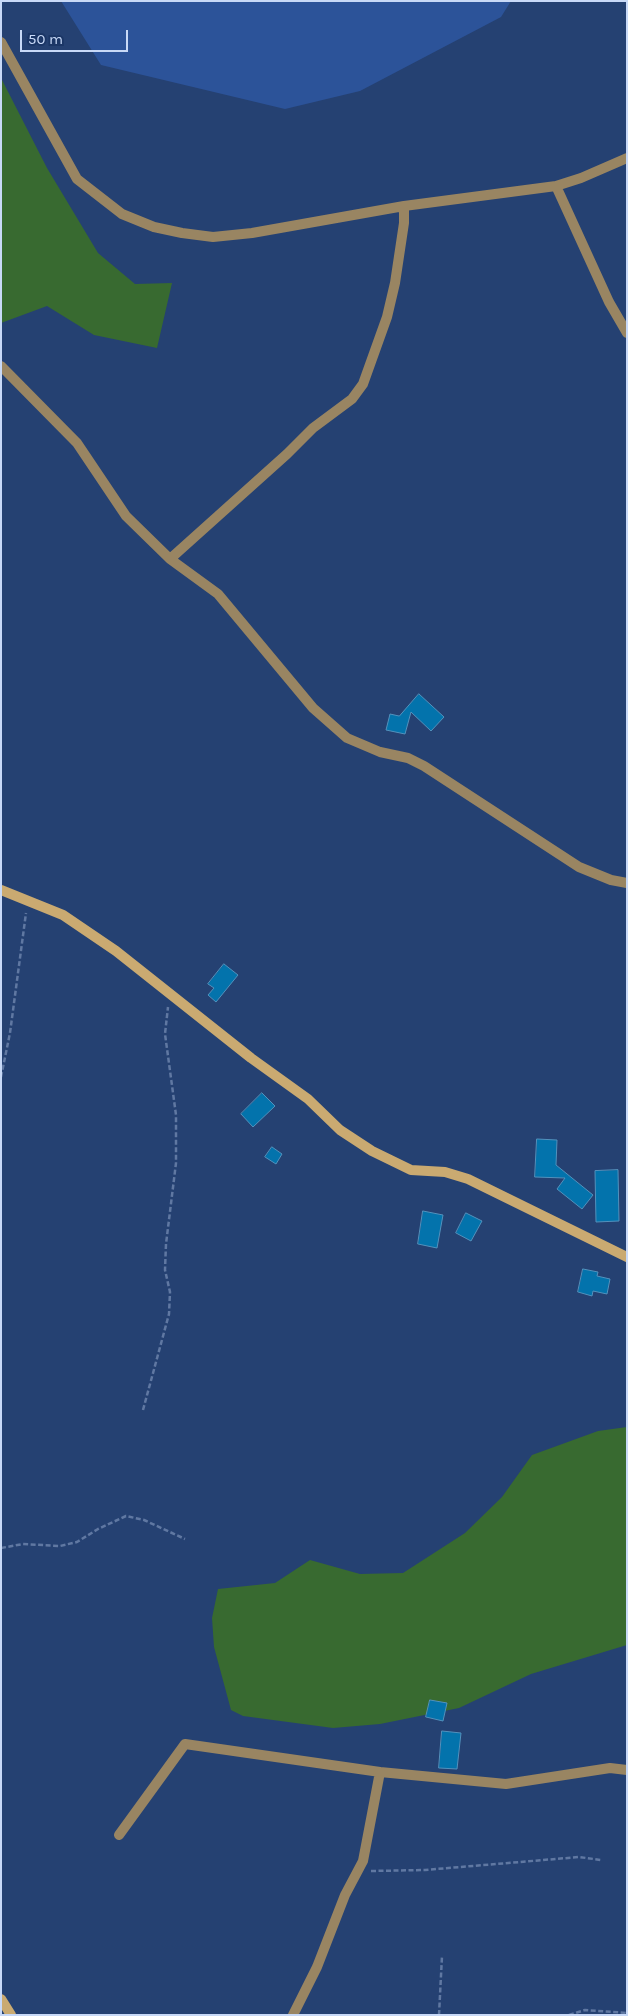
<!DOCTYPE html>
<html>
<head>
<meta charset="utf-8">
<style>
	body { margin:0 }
	#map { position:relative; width:628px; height:2016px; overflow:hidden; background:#254172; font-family:Karla,sans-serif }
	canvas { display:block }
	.frame { position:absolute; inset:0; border:2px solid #c8d9f7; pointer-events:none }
	.scale { position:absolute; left:20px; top:30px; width:108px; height:22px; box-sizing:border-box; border:2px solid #c8d9f7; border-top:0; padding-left:6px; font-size:15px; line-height:18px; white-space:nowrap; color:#c8d9f7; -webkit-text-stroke:4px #1b3666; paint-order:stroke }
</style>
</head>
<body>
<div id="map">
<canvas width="628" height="2016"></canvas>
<div class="frame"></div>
<div class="scale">50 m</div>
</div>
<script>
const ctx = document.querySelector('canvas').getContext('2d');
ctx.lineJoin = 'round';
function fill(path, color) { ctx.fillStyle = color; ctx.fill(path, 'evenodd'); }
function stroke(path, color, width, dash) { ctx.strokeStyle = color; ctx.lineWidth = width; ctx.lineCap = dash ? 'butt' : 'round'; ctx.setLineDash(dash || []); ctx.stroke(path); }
fill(new Path2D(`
	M1,78l46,90 51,85 37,31 37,-1 -15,65 -63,-13 -47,-29 -46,17z
	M627,1427v218l-96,29 -72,34 -79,16 -47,4 -90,-12 -12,-6 -17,-63 -2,-29 6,-29 57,-6 35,-23 50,14 43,-1 62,-40 37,-36 30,-42 66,-24z`), '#386a30');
fill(new Path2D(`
	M61,1h450l-10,16 -141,74 -75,18 -184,-44z`), '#2c5399');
const building = new Path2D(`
	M419,694l25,23 -13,14 -20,-19 -6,22 -19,-4 4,-16 9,2z
	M224,964l14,11 -22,27 -8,-7 6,-7 -6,-4z
	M262,1093l13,13 -22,21 -12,-13z
	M537,1139l20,1 -1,25 37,30 -11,14 -25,-20 8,-11 -30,-1z
	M272,1147l10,7 -6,10 -11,-7z
	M618,1170l1,51 -23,1 -1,-51z
	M423,1211l20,4 -6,33 -19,-4z
	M466,1213l16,8 -11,20 -15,-8z
	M583,1269l15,3 -1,4 13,3 -3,15 -14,-3 -1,5 -14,-4z
	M430,1700l17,3 -4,18 -17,-4z
	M442,1731l19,2 -4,36 -18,-1z`);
fill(building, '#0373ac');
stroke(building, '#5391bc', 1);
stroke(new Path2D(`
	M1,1077l9,-44 16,-120
	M143,1410l26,-96 1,-22 -5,-22 1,-26 10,-81v-48l-11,-81 3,-27
	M1,1548l22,-4 37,2 17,-4 21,-13 28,-13 18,4 41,19
	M371,1871l54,-1 154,-13 22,3
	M439,2015l3,-59
	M569,2015l16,-5 42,3`), '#6078a2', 2.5, [5, 2.5]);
stroke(new Path2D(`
	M1,42l76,137 45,35 32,13 28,6 31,4 39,-4 152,-27 152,-20 25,-8 46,-20
	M556,186l53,116 18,31
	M1,366l76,77 49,73 44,43 48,35 95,114 34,30 33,14 28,6 16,8 155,101 32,13 16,3
	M170,559l117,-105 26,-26 39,-29 11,-15 24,-67 8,-34 9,-60v-17
	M119,1835l66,-91 195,28
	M293,2015l24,-48 28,-72 18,-34 17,-89 126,12 104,-16 17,2`), '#998562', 10);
stroke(new Path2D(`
	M1,890l62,25 53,36 135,107 57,41 32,31 32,21 39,19 34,2 23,7 159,78
	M1,1999l10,16`), '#caaa71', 10);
</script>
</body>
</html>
